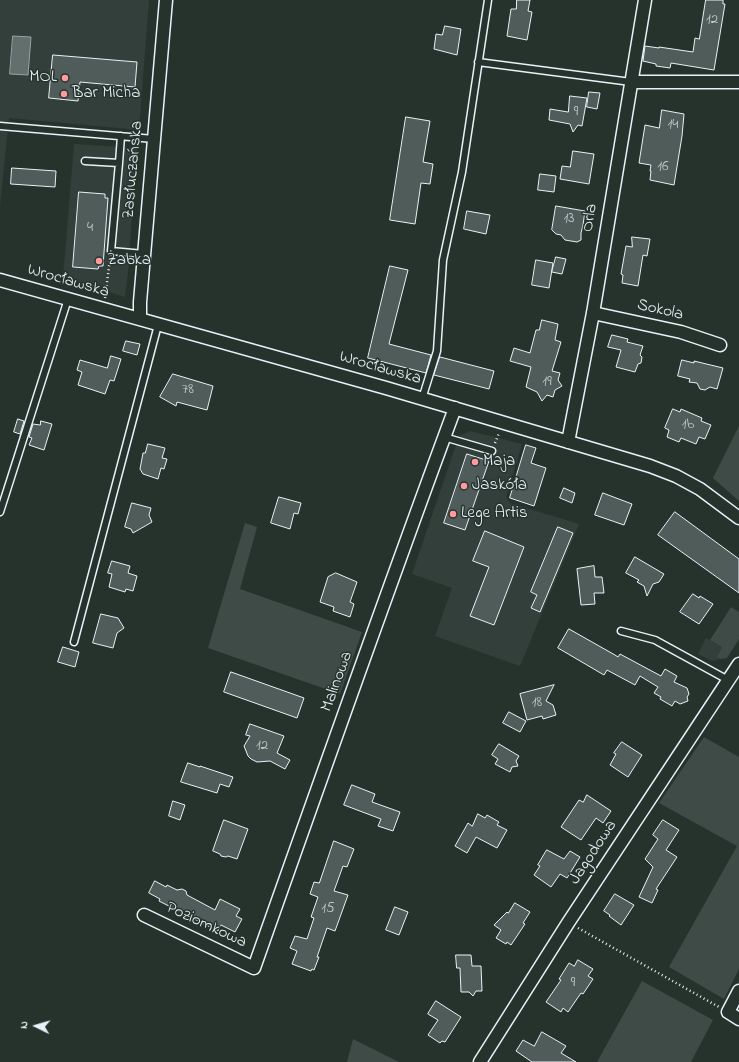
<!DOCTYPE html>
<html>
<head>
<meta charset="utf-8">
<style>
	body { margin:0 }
	#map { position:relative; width:739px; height:1062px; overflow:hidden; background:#26332d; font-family:"Indie Flower",sans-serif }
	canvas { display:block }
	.north { position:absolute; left:16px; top:1006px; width:40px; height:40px; -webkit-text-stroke:3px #26332d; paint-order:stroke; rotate:275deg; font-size:11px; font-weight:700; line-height:16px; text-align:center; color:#e8f1f8 }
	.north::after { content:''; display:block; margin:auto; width:14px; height:18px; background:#e8f1f8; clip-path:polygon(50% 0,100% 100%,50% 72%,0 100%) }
</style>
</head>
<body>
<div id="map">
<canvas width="739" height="1062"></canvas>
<div class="north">N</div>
</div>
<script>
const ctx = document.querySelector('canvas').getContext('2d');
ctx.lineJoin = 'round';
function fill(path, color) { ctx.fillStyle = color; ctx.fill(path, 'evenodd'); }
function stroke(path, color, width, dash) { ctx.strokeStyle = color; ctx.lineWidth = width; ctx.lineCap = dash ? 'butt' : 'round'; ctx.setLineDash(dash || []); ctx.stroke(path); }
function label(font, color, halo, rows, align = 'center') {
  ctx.font = font + ' "Indie Flower",sans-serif'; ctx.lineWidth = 3; ctx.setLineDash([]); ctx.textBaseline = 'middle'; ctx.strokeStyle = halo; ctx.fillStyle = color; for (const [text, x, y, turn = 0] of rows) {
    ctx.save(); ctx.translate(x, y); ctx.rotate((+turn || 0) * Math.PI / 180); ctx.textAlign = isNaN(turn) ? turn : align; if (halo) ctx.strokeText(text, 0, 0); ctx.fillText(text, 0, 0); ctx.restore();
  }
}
fill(new Path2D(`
	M0,0h149l-10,130 -130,-12 -9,88z
	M74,144l63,4 -9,124 -3,25 -62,-19z
	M470,431l52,13 -16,53 4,6 69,21 -59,142 -85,-30 17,-48 -40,-14 47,-138z
	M706,638l16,9 -5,10 3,2 -8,2 -14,-7z`), '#333f3a');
fill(new Path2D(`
	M739,426v75l-26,-23z
	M245,523l12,4 -17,62 122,43 -22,62 -132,-46z
	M731,607l8,5v27l-12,19 -7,1 -3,-2 5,-10 -12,-7z
	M704,737l35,20v212l-15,30 -55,-32 68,-121 -78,-43z
	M642,981l71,39 -22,42h-94z
	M353,1039l46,23h-52z`), '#3e4b47');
const water = new Path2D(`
	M13,36l18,1 -3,38 -18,-1z`);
fill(water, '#636f6d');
stroke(water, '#98a3a5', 1);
const building = new Path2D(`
	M517,0h13l-2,11 4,1 -5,28 -20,-4 4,-27h5z
	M706,0h17v4h2l-11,66 -43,-7 -1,5 -14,-2v-2l-13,-3 2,-15 14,2v-1l34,5 2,-14 4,1z
	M445,26l16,3 -4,26 -23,-6 2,-15 6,1z
	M53,55l84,7 -2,25 -55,-5 -2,19 -29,-3z
	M589,92l11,1 -3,16 -10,-2z
	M570,96l17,2 -5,28 -4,-1 -5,7 -3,-8 -21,-4 1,-11 18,3z
	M662,110l22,4 -2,22 -8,49 -24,-5 1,-9h-1l1,-6 -12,-2 6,-38 14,3z
	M406,117l24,4 -7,41 10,2 -3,20 -9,-1 -6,41 -25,-4z
	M573,151l21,3 -5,30 -29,-5 2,-13 8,1z
	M12,168l44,3 -1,16 -44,-3z
	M540,174l16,2 -2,16 -16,-2z
	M79,192l26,2v4h3l-5,68h-4l-1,3 -25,-2z
	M556,206l29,5 -2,14 -2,8v7l-4,2 -12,-2 -4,-5 -5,-1 -4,-4z
	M467,211l23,4 -4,19 -22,-5z
	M632,237l18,2 -3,17 -4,-1 -5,31 -16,-3 1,-8 -2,-1 5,-28 6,1z
	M556,257l10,2 -4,15 -10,-2z
	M536,260l17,3 -4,25 -17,-3z
	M390,266l18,4 -19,74 42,11 -5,18 -58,-15z
	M542,320l16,4 -3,16 6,2 -9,29 8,2 -2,7 4,6 -7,4 -2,7 -6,-2 -5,6 -5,-9 -11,-5 5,-20 -21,-6 4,-13 16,5 6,-23h3z
	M612,335l16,4 -1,3 16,4 -3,9 2,2 -1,6 -3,1 -3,8 -19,-5 5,-17 -13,-3z
	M126,341l14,3 -3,11 -14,-4z
	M111,356l10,3 -7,22 -4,-1 -5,14 -27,-9 4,-13 -5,-2 3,-10 27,8z
	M440,357l54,14 -5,18 -55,-14z
	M682,360l12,3v-2l29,7 -6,21 -7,-2 -5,3 -5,-1 -3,-6 -8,-1 1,-3 -12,-3z
	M173,374l40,12 -6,24 -30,-8 -1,4 -16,-9z
	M673,409l7,3 1,-3 21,9 -1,3 10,4 -6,14 -6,-2 -3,7 -15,-6 -2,4 -12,-5 2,-7 -4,-2z
	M18,419l6,2 -4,13 -6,-2z
	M41,421l11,3 -8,26 -15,-5 3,-7 -3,-1 4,-13 7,1z
	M148,444l17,4 -3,10 5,1 -3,10 -3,-1 -3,11 -15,-5 -3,-5 3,-16h2z
	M526,445l10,3 -5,15 15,5 -12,38 -24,-8z
	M467,454l22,7 -24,69 -21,-7z
	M564,488l11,5 -3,10 -12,-5z
	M603,493l29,11 -8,21 -29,-10z
	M279,497l22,6 -3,11 -4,-1 -4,16 -19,-6z
	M132,503l19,5 -2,7 3,7 -19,11 -2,-4 -6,-2z
	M675,512l64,47v34l-81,-58z
	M558,527l15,6 -33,79 -9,-4 6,-13 -6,-3z
	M485,531l39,16 -30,78 -24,-9 19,-49 -16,-6z
	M635,557l29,17 -5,8 -6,2 -6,12 -3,-10 -7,-4 2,-2 -13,-7z
	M112,561l18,5 -2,7 9,3 -4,15 -7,-2 -1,3 -16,-5 3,-13 -4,-1z
	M594,566l1,11h7l2,16h-10l1,11 -14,1 -4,-36z
	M336,573l21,9 -7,20 4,2 -4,13 -17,-6 1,-4 -14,-5 8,-25z
	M693,594l6,4 1,-2 13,8 -14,20 -19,-12z
	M101,614l17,4 6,10 -7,5 -4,15 -20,-5z
	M569,629l46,26 3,2 2,-3 41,22 4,-7 12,7 -3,6 13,6 2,6 -2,3 1,4 -8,3 -5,-3 -3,5 -12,-7 1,-2 -7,-4 4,-6 -18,-11 -5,9 -28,-15 -3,5 -46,-27z
	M63,647l16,5 -4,15 -17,-5z
	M231,672l73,26 -7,20 -73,-26z
	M554,685l-8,16 7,4 3,10 -13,4 -1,-3 -15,4 -7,-26z
	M509,712l17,9 -6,11 -17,-9z
	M250,724l34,12 -7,17 13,7 -5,9 -15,-8 -13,1 -6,-3 -3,-3 -4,-10 6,-10 -4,-1z
	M622,742l20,13 -14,22 -18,-12 6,-11 -2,-1z
	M499,744l20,12 -3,5 2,5 -6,1 -2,5 -15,-8 3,-5 -6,-4z
	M188,763l12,4v-1l33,11 -4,10 -9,-3 -3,9 -36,-11z
	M352,785l23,9 -3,8 28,10 -7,19 -15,-5 3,-7 -37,-14z
	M587,795l24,16 -8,12 -7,-5 -15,22 -20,-13 18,-27 4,2z
	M173,801l12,4 -5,15 -11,-4z
	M478,814l7,4 2,-3 12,7 -2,3 10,5 -10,18 -21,-11 -9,16 -12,-7 13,-23 4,3z
	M224,820l24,9 -11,30 -9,-3 -2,1 -5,-1 -1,-2 -7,-3z
	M663,820l16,10 -13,20 11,7 -21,32 2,1 -6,13 -13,-6 14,-30 -8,-8 13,-20 -5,-4z
	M334,841l20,8 -7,18 -4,-1 -9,25 14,4 -13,36 -8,-3 -10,29h2l-5,13 -2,-1 -1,2 -19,-7 5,-13 -7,-3 5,-12 12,3 7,-21 -3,-1 7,-20 -8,-3 4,-12 5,1z
	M547,850l17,9 6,-8 10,6 -13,21 -7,-4 -9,13 -17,-12 6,-9 -2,-1z
	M155,881l11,6 1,-2 10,5 5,-1 4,2 1,4 28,15 5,-11 20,10 -4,7 6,3 -7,13 -14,-7 -3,6 -59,-30 1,-2 -11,-6z
	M615,894l19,11 -13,20 -12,-9 1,-1 -6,-4z
	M515,903l15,9 -7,11 2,1 -14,21 -4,-3 -1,2 -10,-6 5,-8 -7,-5 13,-13 1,1z
	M395,907l13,5 -9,23 -13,-5z
	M456,955h15l1,11h9l1,25h-6l-3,5 -4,-4h-8l-1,-24h-3z
	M578,960l15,9 -5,7 5,3 -10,15 -2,-1 -13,19 -5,-4 -2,4 -15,-10 15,-22 -2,-1 10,-16 5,3z
	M436,1001l25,16 -16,25 -3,-1 -2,2 -12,-8 10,-15 -10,-6z
	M542,1032l24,14 -5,7 15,9h-44l-16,-11 7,-11 11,6z`);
fill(building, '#505c59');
stroke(building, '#e8f1f8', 1);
const lane = new Path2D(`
	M478,62l153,20
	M0,126l154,13
	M85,161l34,2 -8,88 33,3
	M119,163l2,-27
	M422,399l15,-48 6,-91 19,-88 26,-172
	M444,437l48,14
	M0,512l68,-213
	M621,631l34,9 73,40
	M74,642l84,-317`);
const street = new Path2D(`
	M631,82h108
	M0,280l386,108 264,78 26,10 24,13 39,29
	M593,313l88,19 39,13
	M140,319v-17l26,-302
	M568,442l25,-129 52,-313
	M144,915l110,53c66,-187 132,-374 201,-560
	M739,991l-11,21 11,7
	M480,1062l88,-139 171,-259`);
stroke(lane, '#e8f1f8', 9);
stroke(street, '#e8f1f8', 15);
stroke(new Path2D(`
	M105,298l5,-39
	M495,443l4,-10
	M578,928l141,79`), '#e8f1f8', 2.5, [1, 3]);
stroke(lane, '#26332d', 6);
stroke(street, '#26332d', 12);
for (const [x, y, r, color] of [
	[65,78,4,"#ff9aa2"],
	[64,94,4,"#ff9aa2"],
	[99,261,4,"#ff9aa2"],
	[475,462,4,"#ff9aa2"],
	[464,486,4,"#ff9aa2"],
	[453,514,4,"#ff9aa2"]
]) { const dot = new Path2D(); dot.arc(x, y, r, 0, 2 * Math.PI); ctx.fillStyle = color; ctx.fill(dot); stroke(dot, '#26332d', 1.5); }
label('15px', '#c2ccd0', null, [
	["12",712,21],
	["9",576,113],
	["14",673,126],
	["16",663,168],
	["13",569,220],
	["4",90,229],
	["19",547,383],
	["78",188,391],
	["1b",688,426],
	["18",537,704],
	["12",262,747],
	["15",328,910],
	["9",573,984]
]);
label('17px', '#e8f1f8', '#26332d', [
	["MOL",57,78,"right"],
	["Bar Micha",72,94],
	["Żabka",107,261],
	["Maja",483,462],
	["Jaskóła",472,486],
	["Lege Artis",461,514]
], 'left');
label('17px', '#e8f1f8', '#26332d', [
	["Zasłuczańska",134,170,-85],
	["Orla",591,218,-81],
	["Wrocławska",68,282,16],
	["Sokola",660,311,13],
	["Wrocławska",380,369,16],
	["Malinowa",338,682,-70],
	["Jagodowa",594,853,-57],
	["Poziomkowa",206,926,25]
]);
</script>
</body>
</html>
